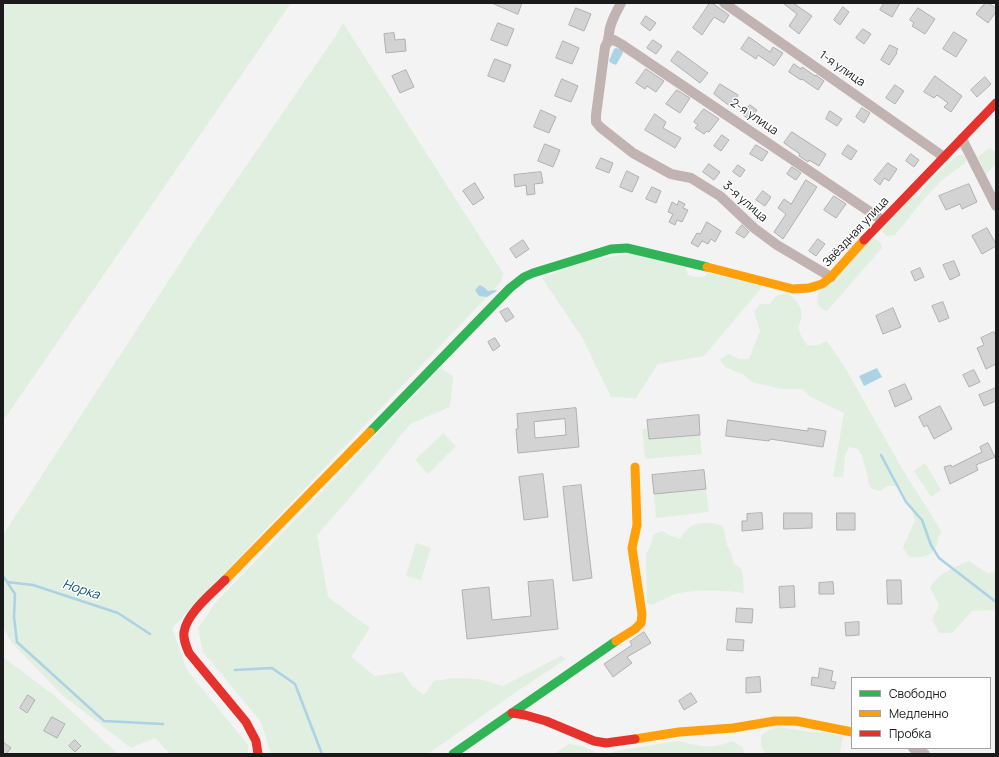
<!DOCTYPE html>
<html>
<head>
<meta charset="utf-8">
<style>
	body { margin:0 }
	#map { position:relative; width:999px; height:757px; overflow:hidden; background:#f3f3f3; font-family:Manrope,sans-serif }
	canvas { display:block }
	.frame { position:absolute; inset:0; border:4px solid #1a1a1b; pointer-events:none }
	.legend { position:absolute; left:851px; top:677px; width:140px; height:72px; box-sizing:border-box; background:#fff; border:1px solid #a3a3a4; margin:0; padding:5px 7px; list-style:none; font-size:12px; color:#1a1a1b }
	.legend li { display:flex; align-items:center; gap:8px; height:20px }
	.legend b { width:20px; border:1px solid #a3a3a4 }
</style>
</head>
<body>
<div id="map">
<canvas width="999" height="757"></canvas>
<div class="frame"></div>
<ul class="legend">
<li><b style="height:5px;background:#30b455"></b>Свободно</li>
<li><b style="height:5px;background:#ff9f0a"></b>Медленно</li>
<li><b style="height:5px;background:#e5322d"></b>Пробка</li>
</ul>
</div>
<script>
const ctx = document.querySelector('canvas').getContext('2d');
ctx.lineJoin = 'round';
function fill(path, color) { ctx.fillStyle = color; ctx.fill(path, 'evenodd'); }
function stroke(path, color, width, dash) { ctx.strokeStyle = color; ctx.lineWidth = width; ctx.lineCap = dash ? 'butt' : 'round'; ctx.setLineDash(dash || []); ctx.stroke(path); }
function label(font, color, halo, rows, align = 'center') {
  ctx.font = font + ' Manrope,sans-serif'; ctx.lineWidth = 3; ctx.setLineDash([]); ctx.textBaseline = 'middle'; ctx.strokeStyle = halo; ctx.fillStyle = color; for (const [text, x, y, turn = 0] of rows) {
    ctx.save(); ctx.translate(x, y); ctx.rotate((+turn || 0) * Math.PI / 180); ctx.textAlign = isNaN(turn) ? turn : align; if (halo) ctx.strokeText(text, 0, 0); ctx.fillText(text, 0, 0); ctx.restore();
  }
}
fill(new Path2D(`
	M3,3h288l-288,418z
	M343,23l160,250 -2,9 -329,346 15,42 61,75v9h-78l-15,-16 -24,10 -69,-53 -50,-52 -9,-16v-92l192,-295 140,-203z
	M989,148l7,4v12l-10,10 -8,-17z
	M958,155h5l3,3 -1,5 -24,18 -18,19 -28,35 -8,1 -4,-3v-4l28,-30 8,-3c7,-13 27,-31 39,-41z
	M871,239c7,0 9,2 11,9l-55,63c-10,-2 -10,-9 -9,-18z
	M633,253l52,14 3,8 7,2h9l4,-4 55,13 -59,70 -46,8 -22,34 -25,-1 -28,-58 -41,-61 44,-17z
	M787,293c9,6 17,15 14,27 -1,3 -3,6 -2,9 1,7 5,12 9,17l10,-1 9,-4 19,28 55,98 41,65c-6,6 -3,9 -6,15 -5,11 -17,11 -27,10l-6,-9c3,-10 8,-17 12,-27l-3,-10 -6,-8 -2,-9 -6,-8h-10l-8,5 -10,-3 -7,-30 -5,-9 -9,-2 -4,8 -2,22h-10l11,-64 -35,-17 -7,-7h-20l-30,-7 -8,-7 -19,-8 -5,-8 9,-5 10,5h10l11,-28 -6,-19 6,-8h10l6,-8z
	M441,368l12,8 -3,31 -40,17 -44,55 -49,56 11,62 42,31 -19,29 24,19 28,-4 9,14 12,9 10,-14 19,-3 26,1 24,7 58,-30 5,3 -53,35 -85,60h-157l-10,-32 -58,-70 -5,-24 19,-27z
	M648,428l1,11 51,-4 2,19 -57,5 -3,-30z
	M443,433l13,13 -28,28 -13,-14z
	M925,463l16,27 -10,7 -17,-26z
	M706,489l3,23 -53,6 -2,-24z
	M703,523h10l10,3 4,19 5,9 1,9c2,2 7,4 8,6 3,4 2,18 3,24 -20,-3 -52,-4 -72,2 -7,3 -13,7 -20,10l-5,-2 -1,-49 5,-9 2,-10 9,-4 9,5 9,3c7,-11 10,-14 23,-16z
	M416,543l15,5 -10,32 -15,-4z
	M969,561l20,13 7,-4v40l-24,1 -20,22h-13l-7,-14 7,-13 -9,-19c9,-14 24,-20 39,-26z
	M3,657l52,39 63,58h-115z
	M779,727l31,5h11l22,4 -3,18h-74l-5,-8v-10l8,-6z
	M678,741c23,5 31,9 54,0l11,6 1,7h-137l9,-3z
	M569,744l16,3 14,7h-45z`), '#e0efdf');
fill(new Path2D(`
	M616,48l6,2 1,3 -7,12 -5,-2 -2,-2 5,-12z
	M480,285l5,3 3,3 7,-1 2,1 -10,6 -8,-1 -4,-6z
	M877,368l5,9 -18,9 -5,-10z`), '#abd2e5');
stroke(new Path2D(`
	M881,455l25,47 16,18 9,25 8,13 57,44
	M3,576l4,6 26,3 85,28 32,21
	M7,582l8,12 -1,23 3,25 87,79 59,3
	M235,670l37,-2 23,16 27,70`), '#abd2e5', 2.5);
const building = new Path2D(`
	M492,3h30l-4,11z
	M710,3h2l17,12 -5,8 -10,-6 -12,18 -9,-7z
	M786,3h7l19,13 -13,18 -10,-8 8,-12 -13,-10z
	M884,3h16l-8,14 -12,-7z
	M985,3h3l8,5v4l-8,11 -12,-9 6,-8h1z
	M843,7l6,5 -9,13 -6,-5z
	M576,8l15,6 -7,17 -15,-6z
	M918,8l17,11 -10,15 -13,-8 2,-3 -4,-3z
	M646,16l10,7 -6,8 -9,-7z
	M498,23l16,6 -7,17 -16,-6z
	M863,29l8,5 -7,10 -8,-6z
	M954,32l13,8 -11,17 -13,-8z
	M394,33l1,7 10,-1 1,12 -20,2 -2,-19z
	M749,37l21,15 3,-5 10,6 -9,13 -16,-11 -2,4 -15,-10z
	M653,40l9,6 -6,8 -9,-6z
	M563,41l16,7 -7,16 -16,-6z
	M890,45l8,4 -2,3 1,1 -8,12 -8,-5z
	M678,51l30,22 -8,10 -29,-22z
	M495,59l16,6 -7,17 -16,-6z
	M794,64l7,5 1,-2 13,9 1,-1 8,6 -6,9 -16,-11 -1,1 -12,-8z
	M646,69l18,12 -8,11 -9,-6 -2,3 -9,-6z
	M406,70l8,17 -14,6 -8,-17z
	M935,76l27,20 -11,16 -7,-5 4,-4 -11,-8 -3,3 -10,-6z
	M985,77l6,7 -14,13 -6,-7z
	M562,79l16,7 -7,16 -16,-6z
	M720,84l18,11 -7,12 -17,-13z
	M895,85l9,6 -9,13 -9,-6z
	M677,90l13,8 -10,15 -14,-9z
	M750,105l7,5 -7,10 -7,-5z
	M862,108l8,5 -6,10 -8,-6z
	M704,109l15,10 -10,13 -2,-1 -3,3 -9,-6 3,-3 -4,-3z
	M541,110l15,7 -7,16 -15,-6z
	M830,111l12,8 -5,7 -11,-7z
	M655,114l11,8 -3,6 18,10 -6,10 -30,-18z
	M792,132l34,22 -7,12 -10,-6 -1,2 -9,-6 1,-2 -16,-11z
	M722,135l7,5 -8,11 -7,-5z
	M545,144l15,6 -7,17 -15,-6z
	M756,145l12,7 -6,9 -12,-7z
	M848,145l9,6 -6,9 -9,-6z
	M911,154l8,6 -5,7 -8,-6z
	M601,158l12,5 -4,10 -13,-5z
	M888,163l9,6 -8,12 -5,-3 -4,7 -6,-5z
	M709,164l11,8 -6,8 -11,-8z
	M738,165l7,5 -5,7 -7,-5z
	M792,167l9,6 -5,7 -9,-6z
	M627,171l12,6 -7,15 -12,-5z
	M541,172l2,11 -9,1 1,10 -8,1 -1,-10 -11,2 -1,-12z
	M806,180l11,7 -34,52 -9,-7 12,-18 -8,-6 6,-9 7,5z
	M475,183l9,15 -11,7 -10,-14z
	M969,184l8,18 -15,7 -2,-5 -14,6 -7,-14z
	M652,187l9,4 -5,12 -10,-4z
	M763,191l8,6 -6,9 -9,-6z
	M834,196l12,8 -10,14 -12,-8z
	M679,201l6,3 -2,4 5,2 -6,12 -5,-2 -2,5 -6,-3 4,-8 -5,-2 4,-10 5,3z
	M707,222l14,9 -6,11 -4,-3 -3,5 -6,-3 -4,6 -7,-4 6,-10 3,1z
	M742,225l7,7 -5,6 -8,-5z
	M987,228l9,16v2l-14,8 -10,-18z
	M818,239l7,5 -9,12 -7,-5z
	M523,240l6,9 -13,9 -6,-9z
	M954,261l6,14 -10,5 -7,-15z
	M920,268l4,9 -9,4 -4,-9z
	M943,302l6,16 -10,4 -7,-16z
	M508,308l6,9 -8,5 -6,-10z
	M893,308l8,19 -18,7 -7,-18z
	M994,332l2,4v28l-10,5 -9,-21 7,-3 -3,-7z
	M495,338l5,8 -7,5 -5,-9z
	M974,370l6,12 -11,5 -6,-12z
	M905,384l7,15 -17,8 -6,-16z
	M996,388v13l-12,5 -5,-11z
	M940,406l12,23 -18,10 -7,-14 -3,2 -5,-10z
	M576,408l3,39 -61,6 -2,-24h2l-1,-15zM565,419l1,16 -31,3 -1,-16z
	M699,415l1,20 -51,4 -2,-19z
	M728,420l80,11v-3l18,3 -3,16 -53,-8 -1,2 -43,-5z
	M988,443l7,14 -19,8 2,5 -28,14 -6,-17 7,-2 1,2 30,-15 -2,-5z
	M704,470l2,19 -52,5 -2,-19z
	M543,474l5,43 -24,3 -5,-43z
	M581,485l11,93 -19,3 -10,-94z
	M762,513l1,16 -21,2v-10h5v-7z
	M784,513h28v15l-28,1z
	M837,513h18v17h-18z
	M553,580l5,49 -91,10 -5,-49 27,-3 3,33 39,-4 -3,-34z
	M887,580h14l1,24h-14z
	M833,582l1,12h-15v-11z
	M794,586l1,21 -15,1 -1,-21z
	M737,608l16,1 -1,14 -16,-1z
	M859,622v13l-13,1 -1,-13z
	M644,632l7,11 -24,14 5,6 -19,14 -9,-13 28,-19 -2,-3z
	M728,639l16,1 -1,11 -16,-1z
	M820,668l13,3 -2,10 5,1 -2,7 -23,-4 1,-8 6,1z
	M760,677l1,15 -15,1v-15z
	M691,693l6,9 -13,8 -5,-9z
	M28,695l7,5 -8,13 -7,-5z
	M52,717l13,7 -8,14 -13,-7z
	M75,740l6,6 -6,6 -6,-6z
	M3,742l8,6 -5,6h-3z`);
fill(building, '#d3d3d4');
stroke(building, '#b0b0b0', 1);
stroke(new Path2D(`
	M621,3c-4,8 -9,16 -11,25 -2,8 0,11 -5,19l-9,68v7l4,5 33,26 38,21 20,4 29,18 34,32 23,17 54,32
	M724,3l220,154
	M609,41l5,-1 7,4 261,176
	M962,139l34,67
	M913,748l12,6`), '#c0b3b2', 10);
stroke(new Path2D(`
	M370,432l140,-144 14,-11 9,-4 78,-24 16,-1 80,19
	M453,754l163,-113`), '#30b455', 9);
stroke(new Path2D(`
	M707,267l86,22 16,-1 13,-4 9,-7 33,-37
	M225,580l145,-148
	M616,641l19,-12 6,-6 1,-9 -10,-66 5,-23 -2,-58
	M635,739l44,-7 54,-4 42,-7h21l56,11`), '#ff9f0a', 9);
stroke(new Path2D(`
	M864,240l132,-137
	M225,580c-13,13 -38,33 -41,52 -1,7 2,14 5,21l57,69 10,19 2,13
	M512,713l13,2 21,6 48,20 12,2 29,-4`), '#e5322d', 9);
label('12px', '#1a1a1b', '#fff', [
	["1-я улица",842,69,35],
	["2-я улица",754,117,34],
	["3-я улица",745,202,41],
	["Звёздная улица",856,232,-47]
]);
label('italic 13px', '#095470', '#fff', [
	["Норка",81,590,18]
]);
</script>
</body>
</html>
